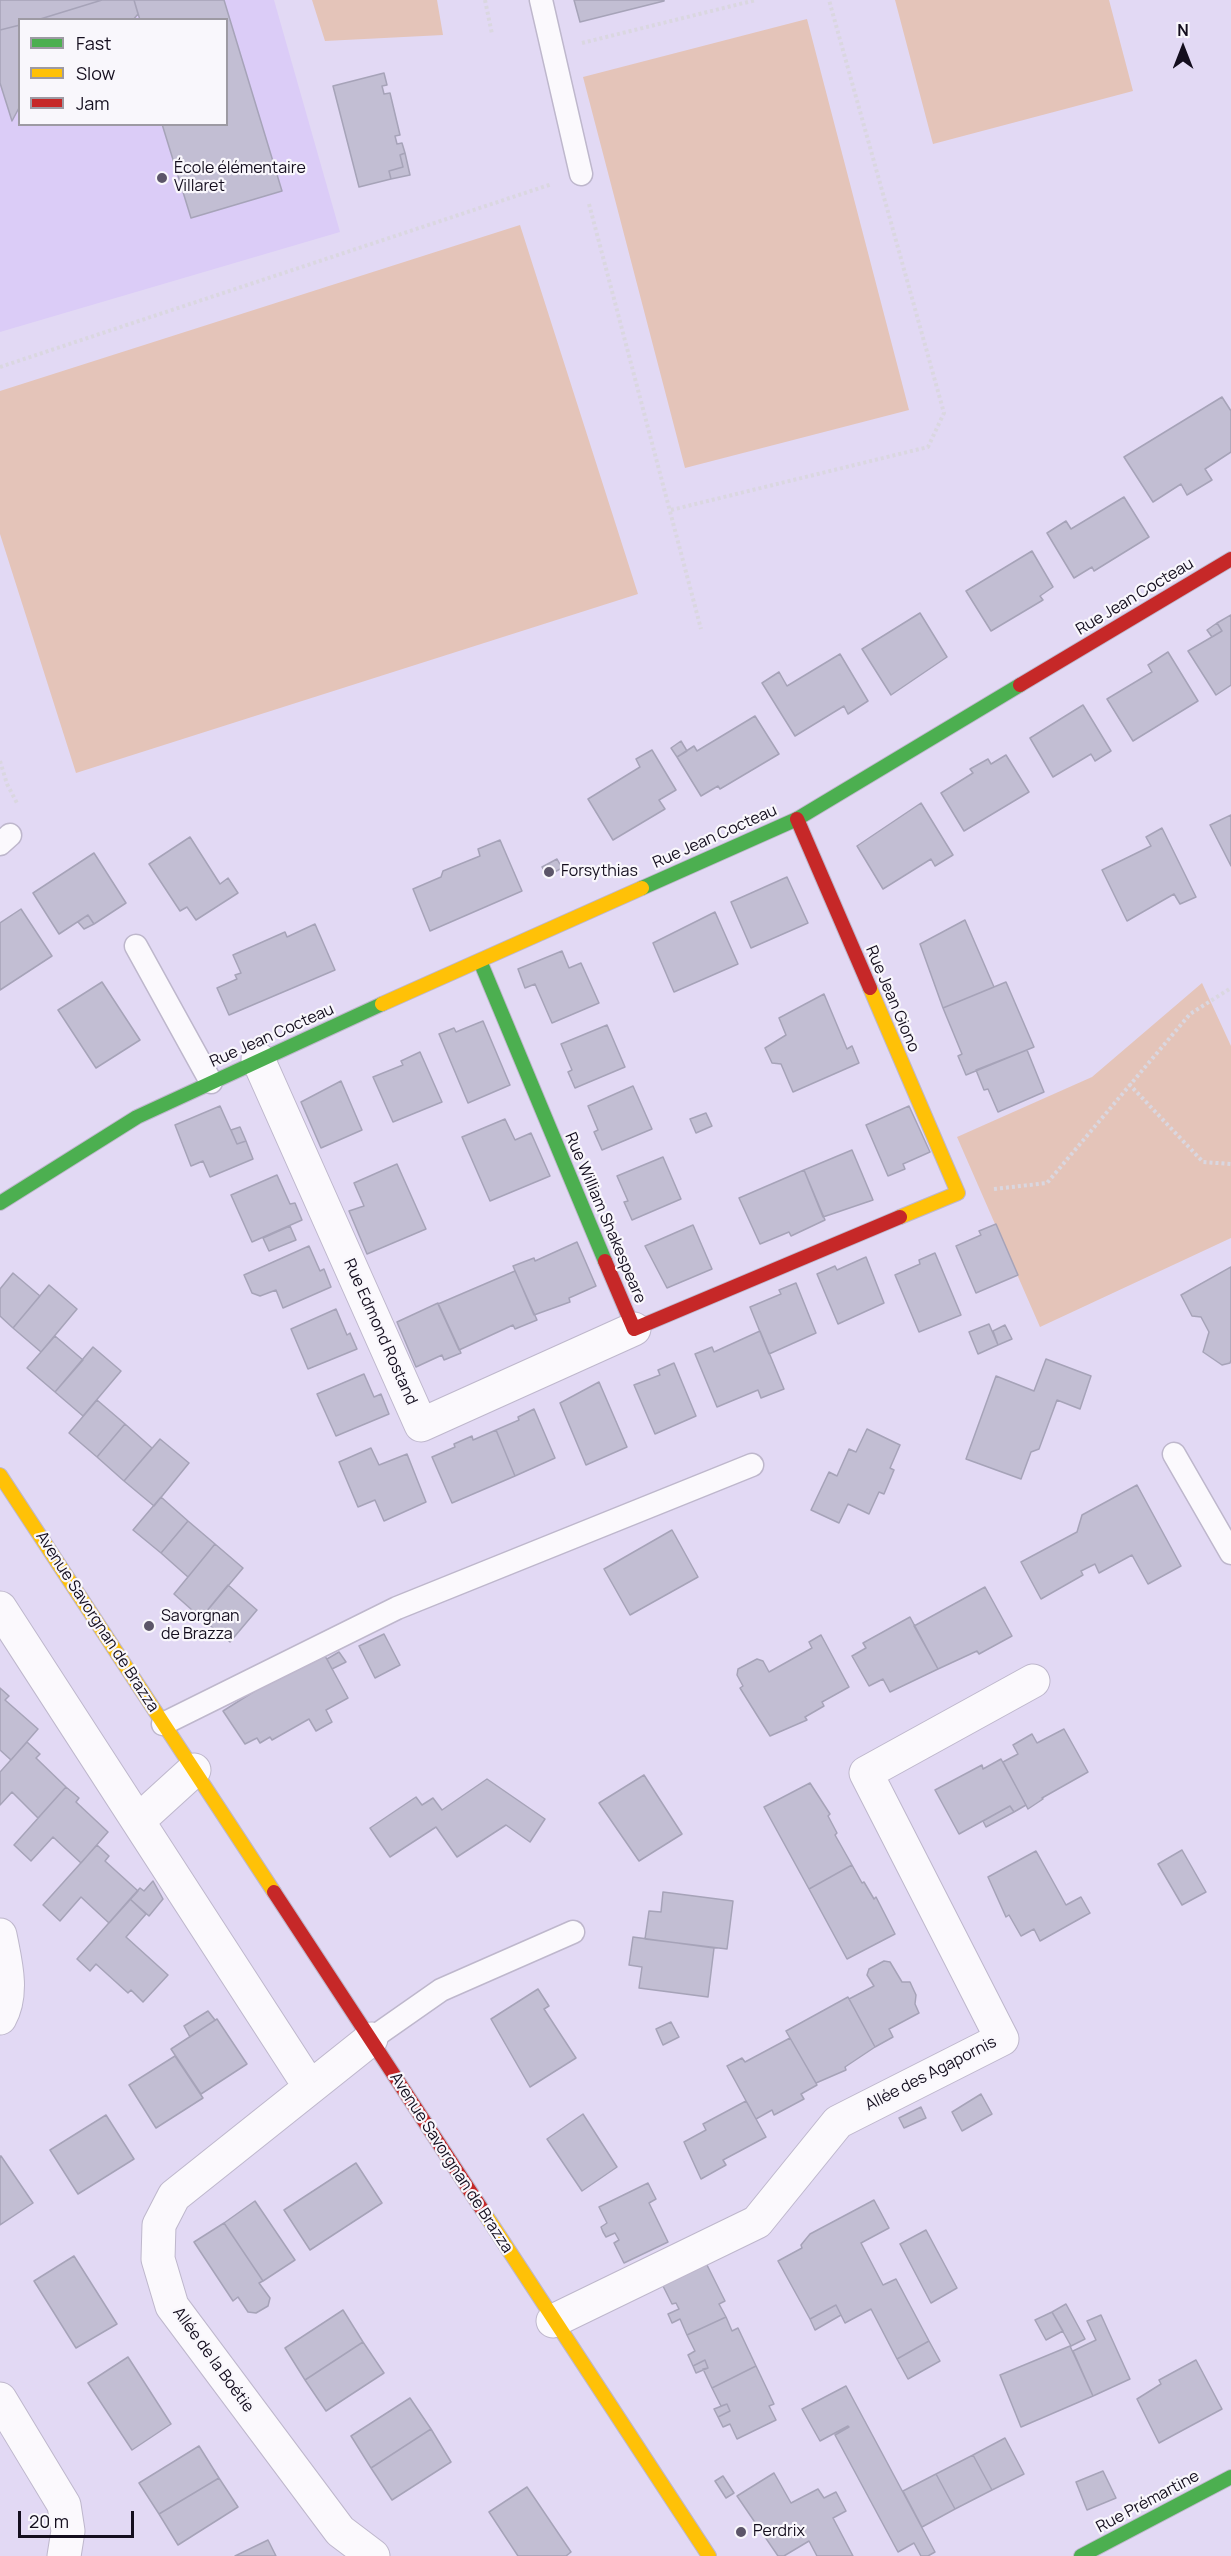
<!DOCTYPE html>
<html>
<head>
<meta charset="utf-8">
<style>
	body { margin:0 }
	#map { position:relative; width:1231px; height:2556px; overflow:hidden; background:#e2d9f4; font-family:Manrope,sans-serif }
	canvas { display:block }
	.legend { position:absolute; left:18px; top:18px; width:210px; height:108px; box-sizing:border-box; background:#f9f7fc; border:2px solid #9d9aa3; margin:0; padding:8px 10px; list-style:none; font-size:18px; color:#140e1e }
	.legend li { display:flex; align-items:center; gap:12px; height:30px }
	.legend b { width:30px; border:2px solid #9d9aa3 }
	.north { position:absolute; left:1153px; top:18px; width:60px; height:60px; -webkit-text-stroke:4px #f9f7fc; paint-order:stroke; rotate:0deg; font-size:16px; font-weight:700; line-height:24px; text-align:center; color:#140e1e }
	.north::after { content:''; display:block; margin:auto; width:21px; height:27px; background:#140e1e; clip-path:polygon(50% 0,100% 100%,50% 72%,0 100%) }
	.scale { position:absolute; left:18px; top:2511px; width:116px; height:27px; box-sizing:border-box; border:3px solid #140e1e; border-top:0; padding-left:8px; font-size:18px; line-height:21px; white-space:nowrap; color:#140e1e; -webkit-text-stroke:4px #f9f7fc; paint-order:stroke }
</style>
</head>
<body>
<div id="map">
<canvas width="1231" height="2556"></canvas>
<ul class="legend">
<li><b style="height:8px;background:#4caf50"></b>Fast</li>
<li><b style="height:8px;background:#ffc107"></b>Slow</li>
<li><b style="height:8px;background:#c62828"></b>Jam</li>
</ul>
<div class="north">N</div>
<div class="scale">20 m</div>
</div>
<script>
const ctx = document.querySelector('canvas').getContext('2d');
ctx.lineJoin = 'round';
function fill(path, color) { ctx.fillStyle = color; ctx.fill(path, 'evenodd'); }
function stroke(path, color, width, dash) { ctx.strokeStyle = color; ctx.lineWidth = width; ctx.lineCap = dash ? 'butt' : 'round'; ctx.setLineDash(dash || []); ctx.stroke(path); }
function label(font, color, halo, rows, align = 'center') {
  ctx.font = font + ' Manrope,sans-serif'; ctx.lineWidth = 4.5; ctx.setLineDash([]); ctx.textBaseline = 'middle'; ctx.strokeStyle = halo; ctx.fillStyle = color; for (const [text, x, y, turn = 0] of rows) {
    ctx.save(); ctx.translate(x, y); ctx.rotate((+turn || 0) * Math.PI / 180); ctx.textAlign = isNaN(turn) ? turn : align; if (halo) ctx.strokeText(text, 0, 0); ctx.fillText(text, 0, 0); ctx.restore();
  }
}
fill(new Path2D(`
	M0,0h274l66,232 -340,100zM20,20h206v104h-206z`), '#dbccf7');
fill(new Path2D(`
	M312,0h125l6,35 -118,6z
	M895,0h214l24,91 -200,53z
	M807,19l102,391 -224,58 -102,-391z
	M520,225l118,369 -562,179 -76,-239v-143z
	M1202,983l29,63v192l-191,89 -83,-190 135,-60z`), '#e4c4b9');
const building = new Path2D(`
	M0,0h102l-65,20h-17v5l-20,5z
	M102,0h32l4,14 -5,6h-96z
	M134,0h90l58,191 -91,27 -29,-94h64v-104h-86z
	M574,0h90v1l-84,21z
	M20,25v81l-8,15 -12,-38v-53z
	M384,73l3,12 -5,1 2,8 6,-1 10,42 -5,1 2,8 5,-1 3,10 -5,2 3,12 -14,4 2,8 -32,8 -26,-101z
	M405,153l5,22 -19,4 -2,-8 14,-4 -3,-12z
	M1222,397l9,14v41l-26,17 7,11 -25,15 -6,-11 -28,18 -29,-45z
	M1124,497l25,40 -55,34 -2,-4 -18,11 -27,-45 19,-12 5,8z
	M1032,551l21,36 -13,9 3,4 -52,31 -25,-40z
	M920,613l27,44 -56,38 -29,-46z
	M1231,615v70l-15,10 -28,-44 34,-20 -5,-8z
	M1217,623l5,8 -10,6 -5,-7z
	M1168,652l30,49 -65,40 -26,-42 45,-27 -4,-7z
	M840,654l28,47 -20,13 -4,-8 -49,30 -33,-53 17,-11 8,14z
	M1083,705l28,46 -16,10 -4,-7 -38,23 -23,-39z
	M755,716l24,38 -59,35 -2,-3 -17,10 -24,-39 17,-11 3,5z
	M681,741l6,10 -10,6 -6,-9z
	M652,750l24,40 -17,10 6,9 -52,31 -25,-41 52,-32 -4,-8z
	M1006,755l23,37 -65,39 -23,-38 32,-20 -3,-4 18,-10 3,5z
	M921,803l32,52 -18,11 -4,-7 -48,30 -26,-43z
	M1231,815v51l-21,-41z
	M1162,828l34,69 -16,7 -6,-10 -47,27 -25,-51 49,-24 -5,-9z
	M190,837l30,47 8,-6 10,15 -42,27 -9,-13 -7,4 -31,-47z
	M500,840l22,51 -92,40 -17,-42 28,-12 2,-6 37,-15 -2,-7z
	M94,853l32,50 -32,21 -6,-9 -29,19 -26,-41z
	M557,859l5,9 -15,8 -5,-9z
	M787,877l21,46 -57,25 -20,-46z
	M21,909l31,47 -52,34v-67z
	M715,912l23,52 -64,28 -21,-49z
	M88,915l6,9 -10,5 -6,-7z
	M965,920l29,67 -51,21 -23,-64z
	M315,924l20,46 -106,45 -12,-27 20,-9 -2,-4 6,-2 -8,-18 52,-23 2,5z
	M562,951l7,17 12,-5 18,40 -47,20 -17,-39 -10,4 -7,-19z
	M102,982l38,58 -44,28 -38,-58z
	M1006,982l28,65 -68,28 -8,-19 4,-2 -19,-46z
	M824,994l23,55 5,-3 7,17 -66,29 -12,-28 -9,-1 -7,-15 21,-13 -7,-17z
	M483,1021l27,64 -42,18 -29,-69 15,-6 2,4z
	M607,1025l18,42 -50,21 -7,-16 4,-2 -11,-26z
	M1027,1050l17,42 -46,20 -10,-23 -4,1 -8,-20z
	M420,1052l22,50 -49,20 -20,-45 30,-12 -2,-4z
	M341,1081l21,49 -41,18 -20,-46z
	M633,1086l19,43 -50,21 -8,-18 4,-2 -10,-24z
	M220,1106l17,38 9,-3 7,18 -43,18 -7,-16 -12,5 -16,-41z
	M909,1106l21,46 -27,12 2,5 -17,7 -22,-51z
	M706,1113l6,13 -16,7 -6,-14z
	M505,1119l10,21 16,-7 19,43 -60,25 -28,-64z
	M240,1127l6,14 -9,3 -6,-14z
	M852,1150l21,50 -50,17 -19,-47z
	M663,1157l18,42 -49,21 -8,-18 4,-1 -11,-25z
	M397,1164l29,65 -59,25 -18,-43 15,-5 -10,-23z
	M804,1170l21,50 -34,16 -2,-4 -29,12 -21,-46z
	M277,1175l13,29 5,-1 7,17 -50,22 -21,-47z
	M996,1224l22,51 -42,18 -20,-47 25,-11 -2,-4z
	M693,1225l19,44 -45,19 -22,-42z
	M290,1226l6,14 -27,11 -6,-13z
	M577,1242l19,44 -27,12 1,4 -36,13 -21,-49 21,-8 1,3z
	M309,1246l11,25 4,-2 7,18 -48,21 -7,-18 -16,6 -8,-3 -8,-18z
	M935,1253l26,62 -42,17 -24,-57 25,-11 -1,-4z
	M866,1257l18,46 -46,21 -21,-50 18,-8 2,4z
	M1231,1267v93l-1,3 -8,2 -19,-13 6,-20 -8,-15 -9,-1 -11,-21z
	M515,1271l22,49 -22,9 -2,-4 -54,25 -21,-46z
	M13,1273l27,23 -27,32 -13,-12v-27z
	M796,1283l20,50 -47,21 -19,-47 31,-13 -2,-4z
	M49,1285l28,24 -36,43 -28,-24z
	M438,1303l23,50 -17,7 -2,-5 -26,12 -19,-45z
	M336,1309l11,26 3,-2 7,16 -49,20 -17,-40z
	M989,1324l9,21 -20,9 -9,-22z
	M1005,1325l7,14 -14,6 -5,-14z
	M760,1331l24,58 -23,9 -3,-8 -41,17 -22,-53 17,-7 2,5z
	M55,1336l28,24 -28,32 -28,-24z
	M93,1347l28,24 -38,45 -28,-24z
	M1046,1359l45,17 -11,33 -23,-9 -18,49 -8,3 -10,27 -55,-20 30,-83 38,15z
	M674,1363l22,53 -41,18 -21,-49 26,-10 -2,-5z
	M364,1374l10,23 7,-3 8,20 -53,22 -19,-42z
	M599,1382l28,65 -41,18 -26,-62z
	M97,1400l28,24 -28,33 -28,-24z
	M534,1409l21,49 -40,18 -19,-46 23,-10 -1,-3z
	M125,1424l27,24 -28,33 -27,-24z
	M867,1429l33,16 -10,23 4,2 -10,24 -5,-2 -10,22 -21,-10 -9,19 -28,-13 18,-38 8,4 12,-27 7,3z
	M496,1430l19,46 -63,27 -20,-46 23,-10 -1,-3 18,-8 1,4z
	M160,1439l29,24 -35,43 -30,-25z
	M371,1448l8,17 28,-11 19,48 -42,19 -9,-21 -17,7 -19,-45z
	M1137,1485l44,81 -33,18 -16,-29 -33,18 -4,-9 -14,7 2,4 -42,24 -20,-37 56,-30 5,-17z
	M161,1497l27,24 -27,32 -28,-23z
	M188,1521l27,23 -27,33 -27,-24z
	M672,1530l26,47 -68,38 -26,-46z
	M215,1544l28,24 -42,50 -27,-24z
	M228,1585l29,25 -27,32 -29,-24z
	M985,1587l27,49 -33,18 -2,-3 -39,18 -24,-43z
	M910,1617l28,52 -48,23 -7,-13 -14,7 -17,-30 14,-8 -3,-5z
	M384,1634l16,31 -25,13 -16,-32z
	M821,1635l28,52 -27,15 2,4 -19,11 2,3 -37,16 -30,-48 3,-2 -6,-11 1,-6 19,-10 6,2 6,11 43,-24 -3,-6z
	M339,1652l7,10 -14,7 -5,-10z
	M324,1654l24,44 -22,12 6,12 -16,9 -7,-12 -37,21 -2,-3 -10,6 -3,-5 -12,6 -22,-33 35,-22z
	M0,1688l9,8 -4,4 33,29 -27,31 -11,-10z
	M1064,1729l24,43 -46,26 1,1 -15,10 -25,-47 15,-8 -5,-9 19,-11 5,9z
	M27,1742l13,12 -4,4 30,29 -28,31 -26,-26 -12,13v-33z
	M1001,1759l25,46 -12,7 -4,-6 -51,28 -24,-44 47,-25 1,4z
	M644,1775l38,59 -43,27 -40,-58z
	M487,1779l58,40 -15,23 -24,-17 -49,32 -21,-30 -46,30 -20,-29 46,-31 6,8 11,-7 9,12z
	M810,1783l20,31 -2,2 9,17 -2,2 17,30 -43,24 -45,-82z
	M66,1787l13,11 -3,4 32,30 -27,31 -28,-26 -22,24 -17,-16z
	M1010,1806l4,6 -28,15 -3,-6z
	M97,1845l12,11 -4,5 33,30 -29,32 -28,-26 -21,24 -17,-16z
	M1182,1850l24,42 -24,13 -24,-41z
	M1036,1851l30,54 15,-8 9,16 -50,28 -6,-12 -13,7 -12,-21 -3,2 -18,-40z
	M852,1865l10,18 2,-1 10,17 2,-2 19,37 -48,25 -38,-70z
	M153,1881l10,18 -14,17 -19,-17 10,-11 4,3z
	M663,1892l70,9 -6,48 -82,-10 4,-28 12,1z
	M130,1899l16,15 -20,23 42,38 -25,27 -12,-12 -3,3 -32,-29 -6,7 -13,-12z
	M633,1937l81,11 -6,49 -69,-9 3,-21 -13,-2z
	M884,1961l6,1 12,20h8l6,13 -1,9 4,9 -30,16 4,8 -18,10 -26,-48 25,-13 -7,-11 2,-6z
	M538,1989l11,17 -5,3 32,49 -46,29 -39,-68z
	M848,1997l27,50 -30,20 1,3 -30,13 -30,-52z
	M208,2011l7,9 -25,17 -6,-11z
	M217,2019l30,45 -46,30 -30,-45z
	M671,2022l8,15 -16,8 -7,-16z
	M790,2038l27,47 -16,9 3,5 -30,16 -2,-5 -16,9 -29,-53 15,-8 3,4z
	M175,2056l28,42 -47,30 -27,-43z
	M981,2094l11,20 -30,17 -10,-19z
	M746,2101l20,36 -43,23 3,5 -25,14 -17,-37 22,-12 -3,-6z
	M921,2107l5,11 -22,10 -5,-10z
	M583,2114l34,53 -35,24 -35,-52z
	M106,2115l28,44 -56,35 -28,-44z
	M1,2156l32,47 -33,22v-69z
	M356,2163l26,40 -72,47 -26,-40z
	M648,2183l8,16 -7,4 19,39 -44,21 -10,-20 5,-3 -4,-7 -9,4 -3,-5 -2,-5 6,-4 -8,-16z
	M874,2200l15,28 -28,15 22,42 13,-6 33,62 -32,18 -26,-50 -26,14 -9,-18 -26,14 -32,-58 24,-13 -1,-3 9,-11z
	M255,2201l40,59 -32,21 -39,-58z
	M224,2223l39,58 -4,2 11,15 -2,8 -12,7 -8,-1 -10,-15 -5,4 -39,-59z
	M926,2230l31,58 -26,15 -31,-59z
	M74,2256l43,68 -41,24 -42,-67z
	M705,2261l20,40 -6,3 7,13 -39,18 -7,-16 -8,4 -4,-9 11,-5 -3,-6 -4,1 -11,-22z
	M1066,2304l19,35 -14,7 -19,-34z
	M836,2305l5,10 -26,15 -5,-11z
	M343,2310l20,32 -58,38 -20,-32z
	M1052,2312l11,19 -17,9 -11,-20z
	M1101,2315l29,64 -37,17 -20,-45 23,-11 -9,-19z
	M726,2317l6,14 6,-3 18,38 -44,22 -9,-19 5,-1 -3,-8 -12,6 -5,-11 7,-4 -8,-16z
	M929,2341l11,20 -32,18 -11,-20z
	M363,2342l21,31 -58,38 -21,-31z
	M1070,2346l23,50 -72,31 -21,-52z
	M128,2357l43,67 -39,26 -44,-67z
	M705,2360l3,8 -12,5 -3,-7z
	M1196,2360l26,49 -63,34 -22,-44 24,-15 -2,-4z
	M756,2366l18,38 -5,2 7,14 -39,19 -7,-15 -7,3 -5,-10 12,-6 -3,-7 -6,2 -9,-18z
	M846,2386l89,166 -7,4h-7l-7,-13 -16,9 -63,-117 14,-8 -1,-1 -28,15 -18,-32z
	M410,2398l21,31 -60,39 -20,-32z
	M727,2404l3,7 -12,6 -4,-8z
	M431,2429l20,33 -59,38 -21,-32z
	M1005,2438l19,36 -32,16 -19,-35z
	M199,2446l20,32 -60,36 -20,-31z
	M973,2455l19,35 -37,19 -19,-35z
	M1103,2471l13,27 -29,12 -11,-28z
	M774,2473l17,30 27,-14 6,9 12,-6 10,19 -13,7 20,38h-36l-8,-15 -25,15h-6l-41,-60z
	M936,2474l19,35 -33,18 -19,-36z
	M723,2476l11,17 -8,5 -11,-17z
	M219,2478l19,29 -60,38 -19,-31z
	M527,2487l44,65 -5,4h-48l-29,-44z
	M268,2540l8,16h-41z`);
fill(building, '#c2bed3');
stroke(building, '#a6a3b8', 1.5);
const lane = new Path2D(`
	M541,0l40,174
	M0,844l10,-9
	M136,946l75,136
	M1174,1454l57,99
	M163,1724l234,-116 355,-143
	M371,2039l70,-49 132,-58`);
const street = new Path2D(`
	M258,1059l163,366 213,-96
	M0,1608l310,479
	M138,1821l56,-51
	M0,1935c5,26 14,58 0,83
	M371,2039l-197,157 -15,29 -1,34 14,47 168,225 33,25
	M553,2321l204,-99 81,-100 164,-83 -136,-266 167,-92
	M0,2399l64,106 4,26 -4,25`);
const fast = new Path2D(`
	M642,888l155,-69 223,-134
	M480,961l125,300
	M0,1203l137,-86 245,-113
	M1081,2556l150,-79`);
const slow = new Path2D(`
	M870,988l88,205 -58,24
	M382,1004l260,-116
	M0,1475l274,417
	M485,2214l224,342`);
const jam = new Path2D(`
	M1020,685l211,-126
	M797,819l73,169
	M605,1261l29,68 266,-112
	M274,1892l211,322`);
stroke(lane, '#beb7cc', 25);
stroke(street, '#beb7cc', 35);
stroke(fast, '#beb7cc', 16);
stroke(slow, '#beb7cc', 16);
stroke(jam, '#beb7cc', 16);
stroke(new Path2D(`
	M485,0l7,34
	M582,43l174,-43
	M589,204l112,425
	M0,367l552,-183
	M671,510l257,-63 16,-34 -115,-413
	M0,761l7,23 11,21
	M1129,1084l74,78 28,2
	M994,1189l53,-6 143,-169 41,-26`), '#dad7e0', 4, [3, 3]);
stroke(lane, '#fbf9fd', 22);
stroke(street, '#fbf9fd', 33);
stroke(fast, '#4caf50', 14);
stroke(slow, '#ffc107', 14);
stroke(jam, '#c62828', 14);
for (const [x, y, r, color] of [
	[162,178,6,"#5c5569"],
	[549,872,6,"#5c5569"],
	[149,1626,6,"#5c5569"],
	[741,2532,6,"#5c5569"]
]) { const dot = new Path2D(); dot.arc(x, y, r, 0, 2 * Math.PI); ctx.fillStyle = color; ctx.fill(dot); stroke(dot, '#f9f7fc', 2); }
label('16px', '#140e1e', '#f9f7fc', [
	["École élémentaire",174,169],
	["Villaret",174,187],
	["Forsythias",561,872],
	["Savorgnan",161,1617],
	["de Brazza",161,1635],
	["Perdrix",753,2532]
], 'left');
label('16px', '#140e1e', '#f9f7fc', [
	["Rue Jean Cocteau",1135,597,-31],
	["Rue Jean Cocteau",715,837,-24],
	["Rue Jean Giono",892,999,67],
	["Rue Jean Cocteau",272,1036,-24],
	["Rue William Shakespeare",605,1218,67],
	["Rue Edmond Rostand",380,1332,66],
	["Avenue Savorgnan de Brazza",97,1622,57],
	["Allée des Agapornis",931,2074,-27],
	["Avenue Savorgnan de Brazza",451,2163,57],
	["Allée de la Boétie",213,2360,54],
	["Rue Prémartine",1148,2502,-28]
]);
</script>
</body>
</html>
